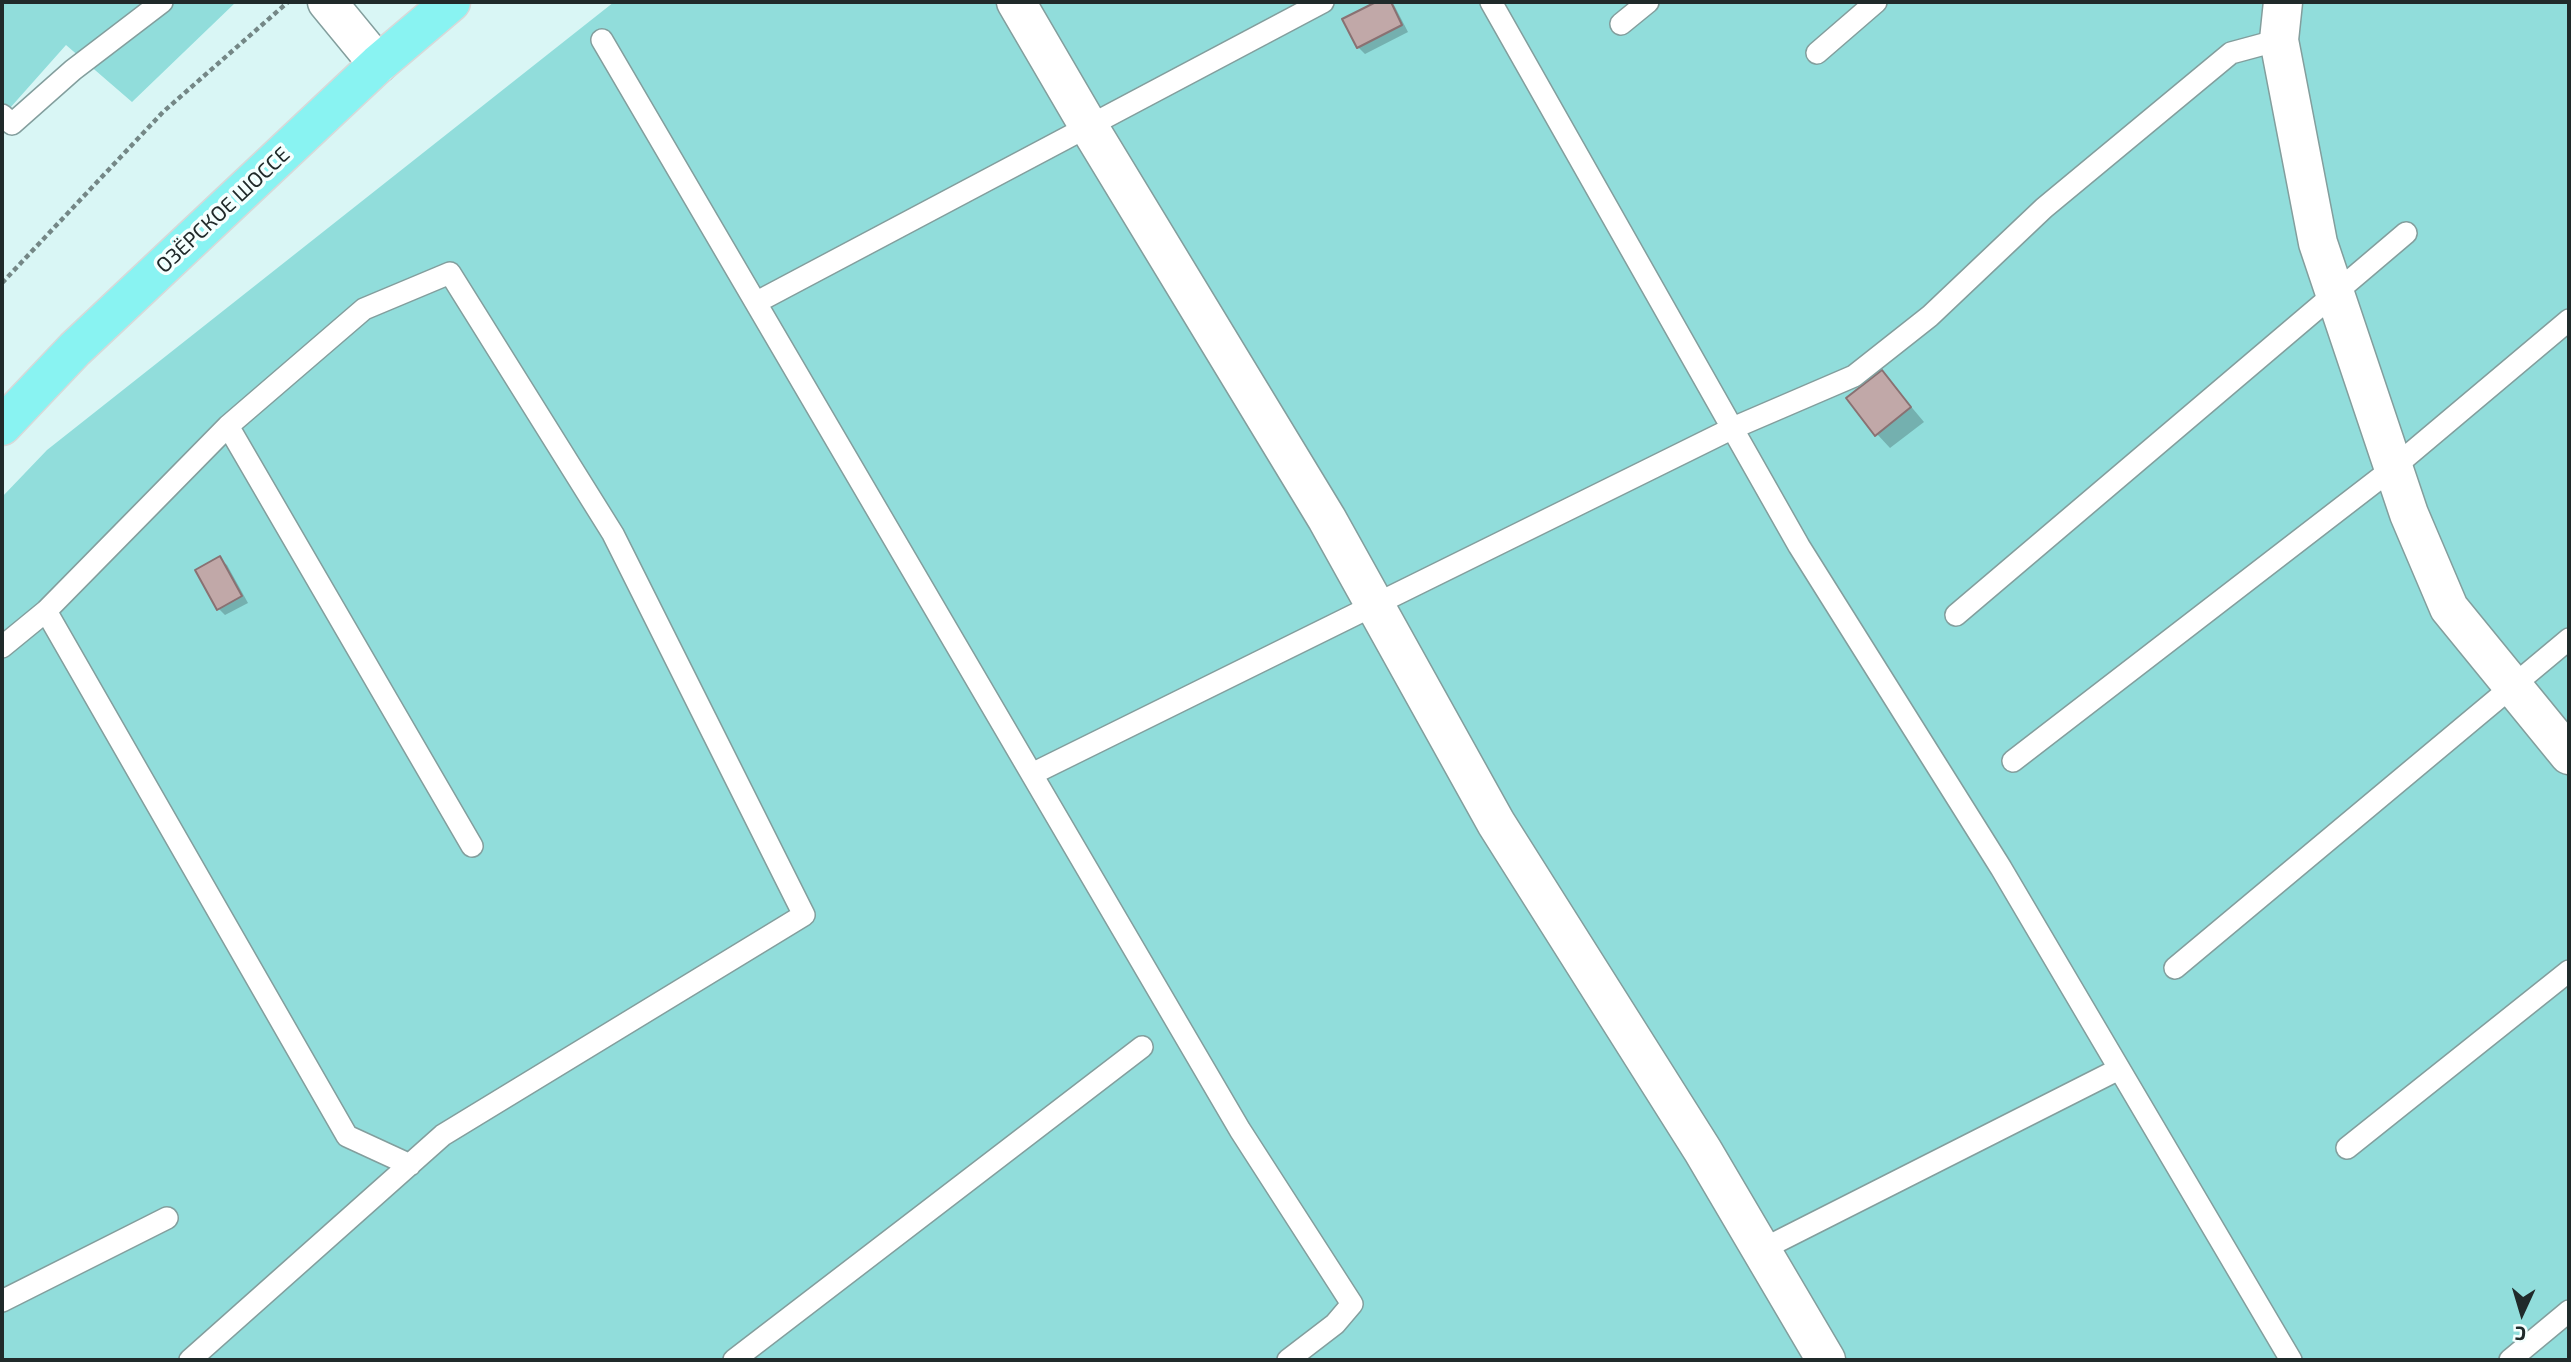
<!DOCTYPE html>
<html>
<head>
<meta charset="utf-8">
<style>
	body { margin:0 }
	#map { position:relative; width:2571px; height:1362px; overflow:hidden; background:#d9f6f5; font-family:"Exo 2",sans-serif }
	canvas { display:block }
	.frame { position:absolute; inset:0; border:4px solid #202a2a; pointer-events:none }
	.north { position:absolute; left:2487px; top:1278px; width:70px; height:70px; -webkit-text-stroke:5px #f4fffe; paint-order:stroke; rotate:184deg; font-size:19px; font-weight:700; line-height:28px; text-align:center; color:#202a2a }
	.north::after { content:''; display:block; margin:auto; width:24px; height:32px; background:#202a2a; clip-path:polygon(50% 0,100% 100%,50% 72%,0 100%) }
</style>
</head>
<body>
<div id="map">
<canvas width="2571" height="1362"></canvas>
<div class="frame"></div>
<div class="north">С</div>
</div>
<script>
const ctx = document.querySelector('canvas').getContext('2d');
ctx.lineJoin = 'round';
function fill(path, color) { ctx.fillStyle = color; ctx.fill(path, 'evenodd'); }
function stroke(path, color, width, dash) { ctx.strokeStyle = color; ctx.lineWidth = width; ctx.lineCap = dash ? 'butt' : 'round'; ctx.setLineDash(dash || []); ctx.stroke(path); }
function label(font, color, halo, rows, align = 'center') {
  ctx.font = font + ' "Exo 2",sans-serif'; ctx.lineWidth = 7; ctx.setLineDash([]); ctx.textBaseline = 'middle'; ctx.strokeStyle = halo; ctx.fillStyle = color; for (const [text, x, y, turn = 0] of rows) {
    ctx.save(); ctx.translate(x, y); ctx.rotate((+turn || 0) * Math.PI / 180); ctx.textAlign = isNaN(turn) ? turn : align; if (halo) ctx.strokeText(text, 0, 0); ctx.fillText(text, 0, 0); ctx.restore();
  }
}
fill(new Path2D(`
	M2,2h234l-104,100 -66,-57 -64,72z
	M614,2h1955v1358h-2567v-863l45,-47z`), '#91dddb');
fill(new Path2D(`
	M1380,2h11l3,3 14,27 -43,22 -7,-7 -14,-27z
	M1882,372l42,50 -34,26 -13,-14z
	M220,559l7,6 21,38 -23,12 -6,-6z`), '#0003');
const building = new Path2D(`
	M1376,2h15l11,23 -45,23 -15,-29z
	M1882,370l29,37 -36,29 -29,-38z
	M220,556l22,40 -25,14 -22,-40z`);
fill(building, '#c1a8a8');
stroke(building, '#897172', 2);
const service = new Path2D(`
	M1491,2l308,544 202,322 290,492
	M1621,24l27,-22
	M602,40l638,1090 112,174 -17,20 -47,36
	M1817,53l59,-51
	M2,115l10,9 61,-54 89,-68
	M757,302l566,-300
	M228,426l244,420
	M46,611l301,525 63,29
	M1956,615l450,-382
	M2,647l44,-36 182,-185 136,-117 86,-36 163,261 191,381 -361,220 -253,225
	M2013,761l380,-293 176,-148
	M1032,774l701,-346 121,-52 76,-60 114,-108 187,-155 48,-13
	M2175,968l394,-329
	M2347,1148l222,-177
	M1761,1250l358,-181
	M2,1301l165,-83
	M734,1360l408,-313
	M2510,1360l59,-49`);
const minor = new Path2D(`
	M327,2l51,62
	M1016,2l73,125 238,392 169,304 207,328 123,209
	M2283,2l-4,38 39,203 91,271 40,94 120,147`);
const primary = new Path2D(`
	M2,426l73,-77 303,-285 73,-62`);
stroke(service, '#839e9d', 24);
stroke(minor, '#839e9d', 41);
stroke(primary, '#d7d9d9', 41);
stroke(new Path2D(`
	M2,283l161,-171 125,-110`), '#748786', 4.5, [5, 3.5]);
stroke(service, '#fff', 21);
stroke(minor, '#fff', 38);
stroke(primary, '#89f3f2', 38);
label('21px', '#202a2a', '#f4fffe', [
	["ОЗЁРСКОЕ ШОССЕ",223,210,-43]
]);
</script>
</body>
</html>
